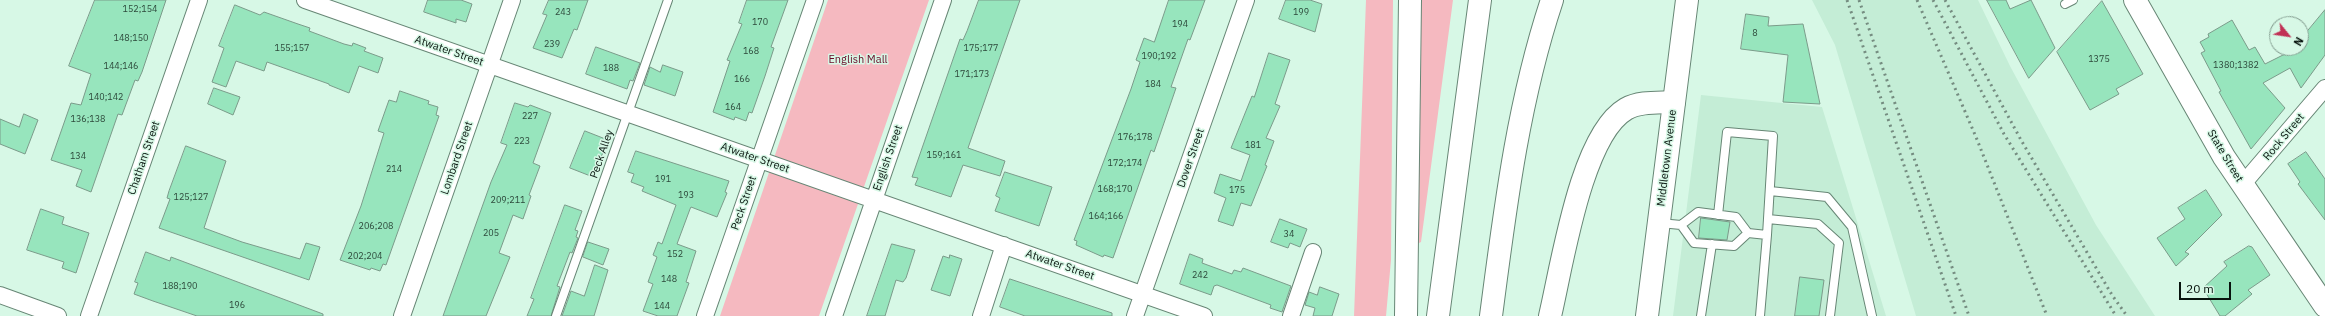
<!DOCTYPE html>
<html>
<head>
<meta charset="utf-8">
<style>
	body { margin:0 }
	#map { position:relative; width:2325px; height:316px; overflow:hidden; background:#d7f8e6; font-family:"IBM Plex Sans",sans-serif }
	canvas { display:block }
	.north { position:absolute; left:2269px; top:16px; width:40px; height:40px; box-sizing:border-box; background:#d7f8e6; border:1px solid #849d90; border-radius:50%; rotate:120deg; font-size:11px; font-weight:700; line-height:16px; text-align:center; color:#08140e }
	.north::after { content:''; display:block; margin:auto; width:14px; height:18px; background:#c13155; clip-path:polygon(50% 0,100% 100%,50% 72%,0 100%) }
	.scale { position:absolute; left:2179px; top:282px; width:52px; height:18px; box-sizing:border-box; border:2px solid #08140e; border-top:0; padding-left:5px; font-size:12px; line-height:14px; white-space:nowrap; color:#08140e; -webkit-text-stroke:3px #d7f8e6; paint-order:stroke }
</style>
</head>
<body>
<div id="map">
<canvas width="2325" height="316"></canvas>
<div class="north">N</div>
<div class="scale">20 m</div>
</div>
<script>
const ctx = document.querySelector('canvas').getContext('2d');
ctx.lineJoin = 'round';
function fill(path, color) { ctx.fillStyle = color; ctx.fill(path, 'evenodd'); }
function stroke(path, color, width, dash) { ctx.strokeStyle = color; ctx.lineWidth = width; ctx.lineCap = dash ? 'butt' : 'round'; ctx.setLineDash(dash || []); ctx.stroke(path); }
function label(font, color, halo, rows, align = 'center') {
  ctx.font = font + ' "IBM Plex Sans",sans-serif'; ctx.lineWidth = 3; ctx.setLineDash([]); ctx.textBaseline = 'middle'; ctx.strokeStyle = halo; ctx.fillStyle = color; for (const [text, x, y, turn = 0] of rows) {
    ctx.save(); ctx.translate(x, y); ctx.rotate((+turn || 0) * Math.PI / 180); ctx.textAlign = isNaN(turn) ? turn : align; if (halo) ctx.strokeText(text, 0, 0); ctx.fillText(text, 0, 0); ctx.restore();
  }
}
fill(new Path2D(`
	M1812,0h166l32,66 86,159 59,91h-239l-81,-271z
	M1701,95l121,12 64,209h-213z`), '#c4edd6');
fill(new Path2D(`
	M828,0h101l-110,316h-99z
	M1366,0h27l-2,260 -5,56h-32z
	M1421,0h32l-32,242 -4,2z`), '#f5b9c0');
const building = new Path2D(`
	M95,0h71l-24,72 -4,9 -3,-1 -13,35 -4,-1 -27,78 -15,-6 6,-16 -31,-10 20,-57 10,2 10,-31 -22,-8z
	M428,0h33l11,4 -6,18 -10,-3v4l-32,-11z
	M549,0h39l-11,30 -3,-1 -12,29 -29,-10 14,-33 -4,-1z
	M747,0h41l-17,47 3,1 -9,28 -13,37 -3,-1 -3,9 -11,-4 -1,3 -21,-8 17,-51 -3,-1 15,-36 -3,-1z
	M979,0h41l-52,148 37,13 -5,15 -37,-11 -12,32 -36,-12 3,-7 -6,-1 48,-138 3,1 4,-9z
	M1169,0h36l-15,40 -2,-1 -17,48 5,1 -22,64 -3,-2 -38,108 -9,-3 -1,2 -27,-12 1,-4 -3,-1 57,-151 9,-27 -4,-2 8,-22 10,4z
	M1286,0h24l12,4 -7,28 -36,-13z
	M1987,0h19l4,9 21,-9 24,48 -26,30z
	M2102,1l41,73 -27,15 3,5 -29,16 -33,-58z
	M235,5l25,10 4,-3 34,12 12,4 -1,3 35,13 8,2 1,-3 13,5 -2,3 19,7 -5,15 -19,-7 -10,27 -20,-8v-1l-62,-22 -3,9 -28,-10 -10,26 -14,-5 12,-34 -5,-2z
	M2325,10v45l-24,33 -11,-20 -27,15 22,25 -34,41 -32,-57 2,-1 -20,-38 4,-2 -5,-9 9,-5 -1,-3 24,-14 17,30 6,-3 10,17 18,-9 18,-6v-10z
	M1746,14l23,3 -1,9 35,-2 17,80 -37,-2 5,-47 -47,-6z
	M596,47l44,16 -7,18 -3,-1 -3,9 -41,-15z
	M1269,53l21,7 -15,44 5,2 -14,32 8,3 -9,24 2,1 -16,40 -10,-3 -8,23 -15,-5 8,-23 -12,-5 6,-19 21,7 9,-26 -19,-7 21,-52 2,1z
	M663,65l20,7 -8,24 -31,-11 6,-18 10,5z
	M214,88l26,9 -7,18 -25,-11z
	M400,91l29,10 -1,3 10,3 -2,8 3,1 -53,149 -3,-1 -3,7 -9,-3 -1,2 -30,-10 21,-54 23,-73 -6,-2 11,-31 7,2z
	M515,103l13,4 2,-2 21,8 -18,50 7,3 -11,29 2,1 -8,23 -10,-4 -14,38 11,4 -24,59h-43l48,-134 16,-37 -6,-2z
	M24,114l14,6 -13,34 -25,-10v-25l19,8z
	M585,131l23,9 -15,37 -23,-9z
	M186,146l40,15 -22,67 38,14 58,17 6,-16 14,4 -11,33 -150,-52 11,-29 -3,-1 2,-7z
	M636,151l93,30 -4,11 2,1 -10,24 -26,-10 -1,2 -13,35 19,7 -10,31 3,1 -12,33h-19l-15,-5 10,-27 -5,-2 9,-25 -4,-2 5,-13 4,2 14,-39 -34,-14 2,-4 -13,-5 3,-8 -6,-2z
	M2306,152l19,27v41l-27,-36 2,-2 -12,-18z
	M1005,172l47,15 -13,39 -44,-15 5,-13 -4,-2z
	M2206,190l16,25 -37,37 4,2 -13,12 -19,-28 28,-19 -7,-11z
	M565,205l17,6 -7,19 3,1 -2,6 2,1 -6,15 -2,-1 -13,34 3,1 -9,29h-24l7,-17 -3,-1z
	M41,209l23,8 -2,7 27,9 -13,40 -14,-5 2,-6 -37,-12z
	M1701,218l29,4 -3,18 -28,-2z
	M1280,219l27,10 -7,18 -10,-4 -2,5 -17,-6z
	M588,242l21,7 -6,16 -20,-8z
	M892,244l23,6 -9,28 -3,4 -7,-2 -11,36h-18z
	M2249,246l3,1 18,28 -22,15 4,4 -27,22h-5l-17,-28 24,-22 -3,-4z
	M146,252l24,9 1,-4 152,57v2h-126l-44,-15 -19,-7 4,-11 -3,-1z
	M1190,254l13,5 -1,4 30,11 2,-4 7,2 2,-4 48,18 -9,26 -12,-4 1,-3 -54,-20 -3,1 -3,9 -31,-11z
	M950,255l12,4 -12,37 -19,-6 12,-34 6,2z
	M595,265l13,5 -14,46h-32l9,-25 13,5z
	M1800,277l24,3 -5,36h-24z
	M1010,279l102,34v3h-87l-25,-9z
	M1320,287l19,7 -7,22h-19l2,-8 -10,-3 4,-13 8,3z`);
fill(building, '#97e5bd');
stroke(building, '#7b9b8a', 1);
const service = new Path2D(`
	M2065,4l8,-4
	M1770,191l57,6 25,30 20,89
	M1718,215l9,-83 46,4 -6,99
	M1768,219l50,5 21,19 -9,73
	M1660,223l21,2 17,-13 38,5 12,16
	M1681,225l13,18 40,3 14,-13 19,2 -7,81
	M556,316l112,-316
	M1701,316l11,-72`);
const minor = new Path2D(`
	M305,0l899,316
	M2242,185l83,-97
	M0,295l58,21
	M89,316l110,-316
	M402,316l110,-316
	M705,316l110,-316
	M834,316l109,-316
	M981,316l23,-71
	M1135,316l111,-316
	M1291,316l22,-64`);
const primary = new Path2D(`
	M2135,0l89,157 101,149
	M1647,316l40,-316`);
const motorway = new Path2D(`
	M1406,316l4,-316
	M1438,316l42,-316
	M1491,316c14,-107 27,-214 61,-316
	M1550,316c12,-50 31,-181 76,-207 14,-8 33,-6 48,-7`);
stroke(service, '#678675', 10);
stroke(minor, '#678675', 18);
stroke(primary, '#678675', 24);
stroke(motorway, '#678675', 24);
stroke(service, '#fff', 8);
stroke(minor, '#fff', 16);
stroke(primary, '#fff', 22);
stroke(motorway, '#fff', 22);
stroke(new Path2D(`
	M1847,0l109,316
	M1859,0l110,316
	M1917,0l59,137 71,179
	M1933,0l71,134 112,182
	M1945,0l76,140 91,155 15,21`), '#758c80', 3, [2, 4]);
label('9px', '#2c483a', null, [
	["152;154",140,9],
	["243",563,12],
	["199",1301,12],
	["170",760,22],
	["194",1180,24],
	["8",1755,33],
	["148;150",131,38],
	["239",552,44],
	["155;157",292,48],
	["175;177",981,48],
	["168",751,51],
	["190;192",1159,56],
	["1375",2099,59],
	["1380;1382",2236,65],
	["144;146",121,66],
	["188",611,68],
	["171;173",972,74],
	["166",742,79],
	["184",1153,84],
	["140;142",106,97],
	["164",733,107],
	["227",530,116],
	["136;138",88,119],
	["176;178",1135,137],
	["223",522,141],
	["181",1253,145],
	["159;161",944,155],
	["134",78,156],
	["172;174",1125,163],
	["214",394,169],
	["191",663,179],
	["168;170",1115,189],
	["175",1237,190],
	["193",686,195],
	["125;127",191,197],
	["209;211",508,200],
	["164;166",1106,216],
	["206;208",376,226],
	["205",491,233],
	["34",1289,234],
	["152",675,254],
	["202;204",365,256],
	["242",1200,275],
	["148",669,279],
	["188;190",180,286],
	["196",237,305],
	["144",662,306]
]);
label('11px', '#08140e', '#d7f8e6', [
	["Atwater Street",449,51,19],
	["Rock Street",2284,137,-50],
	["Peck Alley",602,154,-71],
	["State Street",2225,156,59],
	["Chatham Street",144,158,-71],
	["Lombard Street",457,158,-71],
	["Atwater Street",755,158,19],
	["English Street",888,158,-71],
	["Dover Street",1191,158,-71],
	["Middletown Avenue",1667,158,-83],
	["Peck Street",744,203,-71],
	["Atwater Street",1060,265,19]
]);
label('11px', '#680826', '#d7f8e6', [
	["English Mall",858,60]
]);
</script>
</body>
</html>
